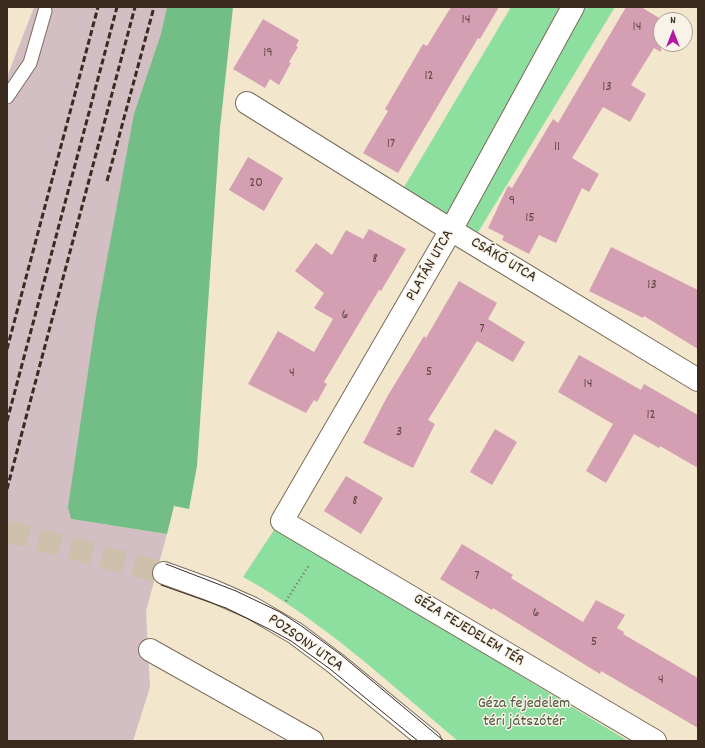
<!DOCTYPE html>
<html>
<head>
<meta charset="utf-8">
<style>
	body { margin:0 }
	#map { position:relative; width:705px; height:748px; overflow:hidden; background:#f2e6cd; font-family:Dekko,sans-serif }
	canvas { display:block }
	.frame { position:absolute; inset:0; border:8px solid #3b2a1e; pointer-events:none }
	.north { position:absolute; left:653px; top:12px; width:40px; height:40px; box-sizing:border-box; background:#f7f3e8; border:1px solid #aca397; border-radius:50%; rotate:0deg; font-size:11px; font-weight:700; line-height:16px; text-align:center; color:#3b2a1e }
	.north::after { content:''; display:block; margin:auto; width:14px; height:18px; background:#b5179e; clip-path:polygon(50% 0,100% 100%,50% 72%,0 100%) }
</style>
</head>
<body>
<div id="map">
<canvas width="705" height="748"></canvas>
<div class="frame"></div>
<div class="north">N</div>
</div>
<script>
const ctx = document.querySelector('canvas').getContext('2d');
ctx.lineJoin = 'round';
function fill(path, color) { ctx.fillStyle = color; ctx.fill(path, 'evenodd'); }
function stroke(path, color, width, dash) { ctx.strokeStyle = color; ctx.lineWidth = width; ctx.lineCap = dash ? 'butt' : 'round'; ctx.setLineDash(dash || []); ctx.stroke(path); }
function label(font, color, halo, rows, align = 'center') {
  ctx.font = font + ' Dekko,sans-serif'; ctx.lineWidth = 3; ctx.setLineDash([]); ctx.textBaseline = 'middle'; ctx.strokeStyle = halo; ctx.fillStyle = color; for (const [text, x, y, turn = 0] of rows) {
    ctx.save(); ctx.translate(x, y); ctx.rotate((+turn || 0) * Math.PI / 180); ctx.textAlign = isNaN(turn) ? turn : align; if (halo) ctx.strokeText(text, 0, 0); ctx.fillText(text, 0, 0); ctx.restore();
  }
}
fill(new Path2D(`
	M34,7h133l-96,512 96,15 -21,77 4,76 -17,54h-126v-664z`), '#d2bec3');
fill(new Path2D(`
	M511,7h104l-138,227 -74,-45z
	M276,527l352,214h-170c-69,-58 -136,-121 -215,-164z`), '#8ddf9f');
fill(new Path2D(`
	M167,7h66l-13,121 -23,338 -8,43 -15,-3 -7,28 -96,-15 -3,-12 28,-189 38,-204 27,-80z`), '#72be86');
fill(new Path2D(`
	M451,7h48l-19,32 -2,-1 -80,135 -35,-20 25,-42 -3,-2 38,-65 4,2z
	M626,7h15l20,12v33l-7,-4 -23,37 15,9 -16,28 -27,-15 -31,51 27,16 -10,18 -7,-4 -26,55 -17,-8 -10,19 -27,-14 2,-4 -16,-8 20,-42 4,2 41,-69 5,4z
	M263,19l36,21 -3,6 2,1 -9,15 2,1 -12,22 -9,-6 -5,9 -32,-19z
	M248,157l35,21 -19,33 -35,-21z
	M369,229l37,20 -25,42 -2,-1 -55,92 3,2 -10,18 -3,-2 -8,13 -58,-29 30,-53 36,21 19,-33 -19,-11 10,-15 -29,-22 21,-28 16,12 14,-25 17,9z
	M611,247l87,43v59l-54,-33 -1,2 -54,-27z
	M459,281l38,22 -9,16 37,23 -12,20 -36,-21 -49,79 7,4 -22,44 -50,-25 24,-46 37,-61 2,2z
	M579,355l62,35 3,-6 54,31v53l-38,-22 -1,2 -25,-14 -28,49 -20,-12 27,-47 -55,-32z
	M495,429l22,13 -25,43 -22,-13z
	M346,476l37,22 -22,36 -37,-23z
	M462,544l51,31 -2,3 72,44 13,-22 29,15 -8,13 7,4 -1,2 75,44v50l-97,-57 -1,3 -107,-66 -1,2 -52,-31z`), '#d59fb3');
stroke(new Path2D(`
	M7,531l157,42`), '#cdc0aa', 22, [22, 11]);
const lane = new Path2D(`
	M7,97l23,-34 15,-52`);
const street = new Path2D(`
	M573,7l-122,223 -169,291 373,220
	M247,103l204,127 247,150
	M150,650l162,91`);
const secondary = new Path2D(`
	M164,573l47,17 41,18 43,25 40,30 95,78`);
stroke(lane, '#7b6c5b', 15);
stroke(street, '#7b6c5b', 24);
stroke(secondary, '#7b6c5b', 24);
stroke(new Path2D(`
	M286,601l23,-36`), '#7b6c5b', 2.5, [1, 3]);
stroke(lane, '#fff', 13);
stroke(street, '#fff', 22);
stroke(secondary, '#fff', 22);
stroke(new Path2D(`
	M166,564l70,27 44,21 20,13 40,29 104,87
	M161,585l65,23 45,22 20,11 39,28 88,72`), '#3b2a1e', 1);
stroke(new Path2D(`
	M107,181l47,-174
	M7,349l91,-342
	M7,421l110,-414
	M7,489l128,-482`), '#3b2a1e', 3, [6, 3]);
label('14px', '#624743', null, [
	["14",466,21],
	["14",637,28],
	["19",268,54],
	["12",429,77],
	["13",607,88],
	["17",391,145],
	["11",557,148],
	["20",256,184],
	["9",512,202],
	["15",530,219],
	["8",375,260],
	["13",652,286],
	["6",345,316],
	["7",482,330],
	["5",429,373],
	["4",292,374],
	["14",588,385],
	["12",651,416],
	["3",399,433],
	["8",355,502],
	["7",477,577],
	["6",536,614],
	["5",594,643],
	["4",661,681]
]);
label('16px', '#3b2a1e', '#f7f3e8', [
	["CSÁKÓ UTCA",503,261,31],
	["PLATÁN UTCA",431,266,-60],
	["GÉZA FEJEDELEM TÉR",468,631,31],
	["POZSONY UTCA",305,644,35]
]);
label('16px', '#50573e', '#f7f3e8', [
	["Géza fejedelem",524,705],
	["téri játszótér",524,723]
]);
</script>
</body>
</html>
